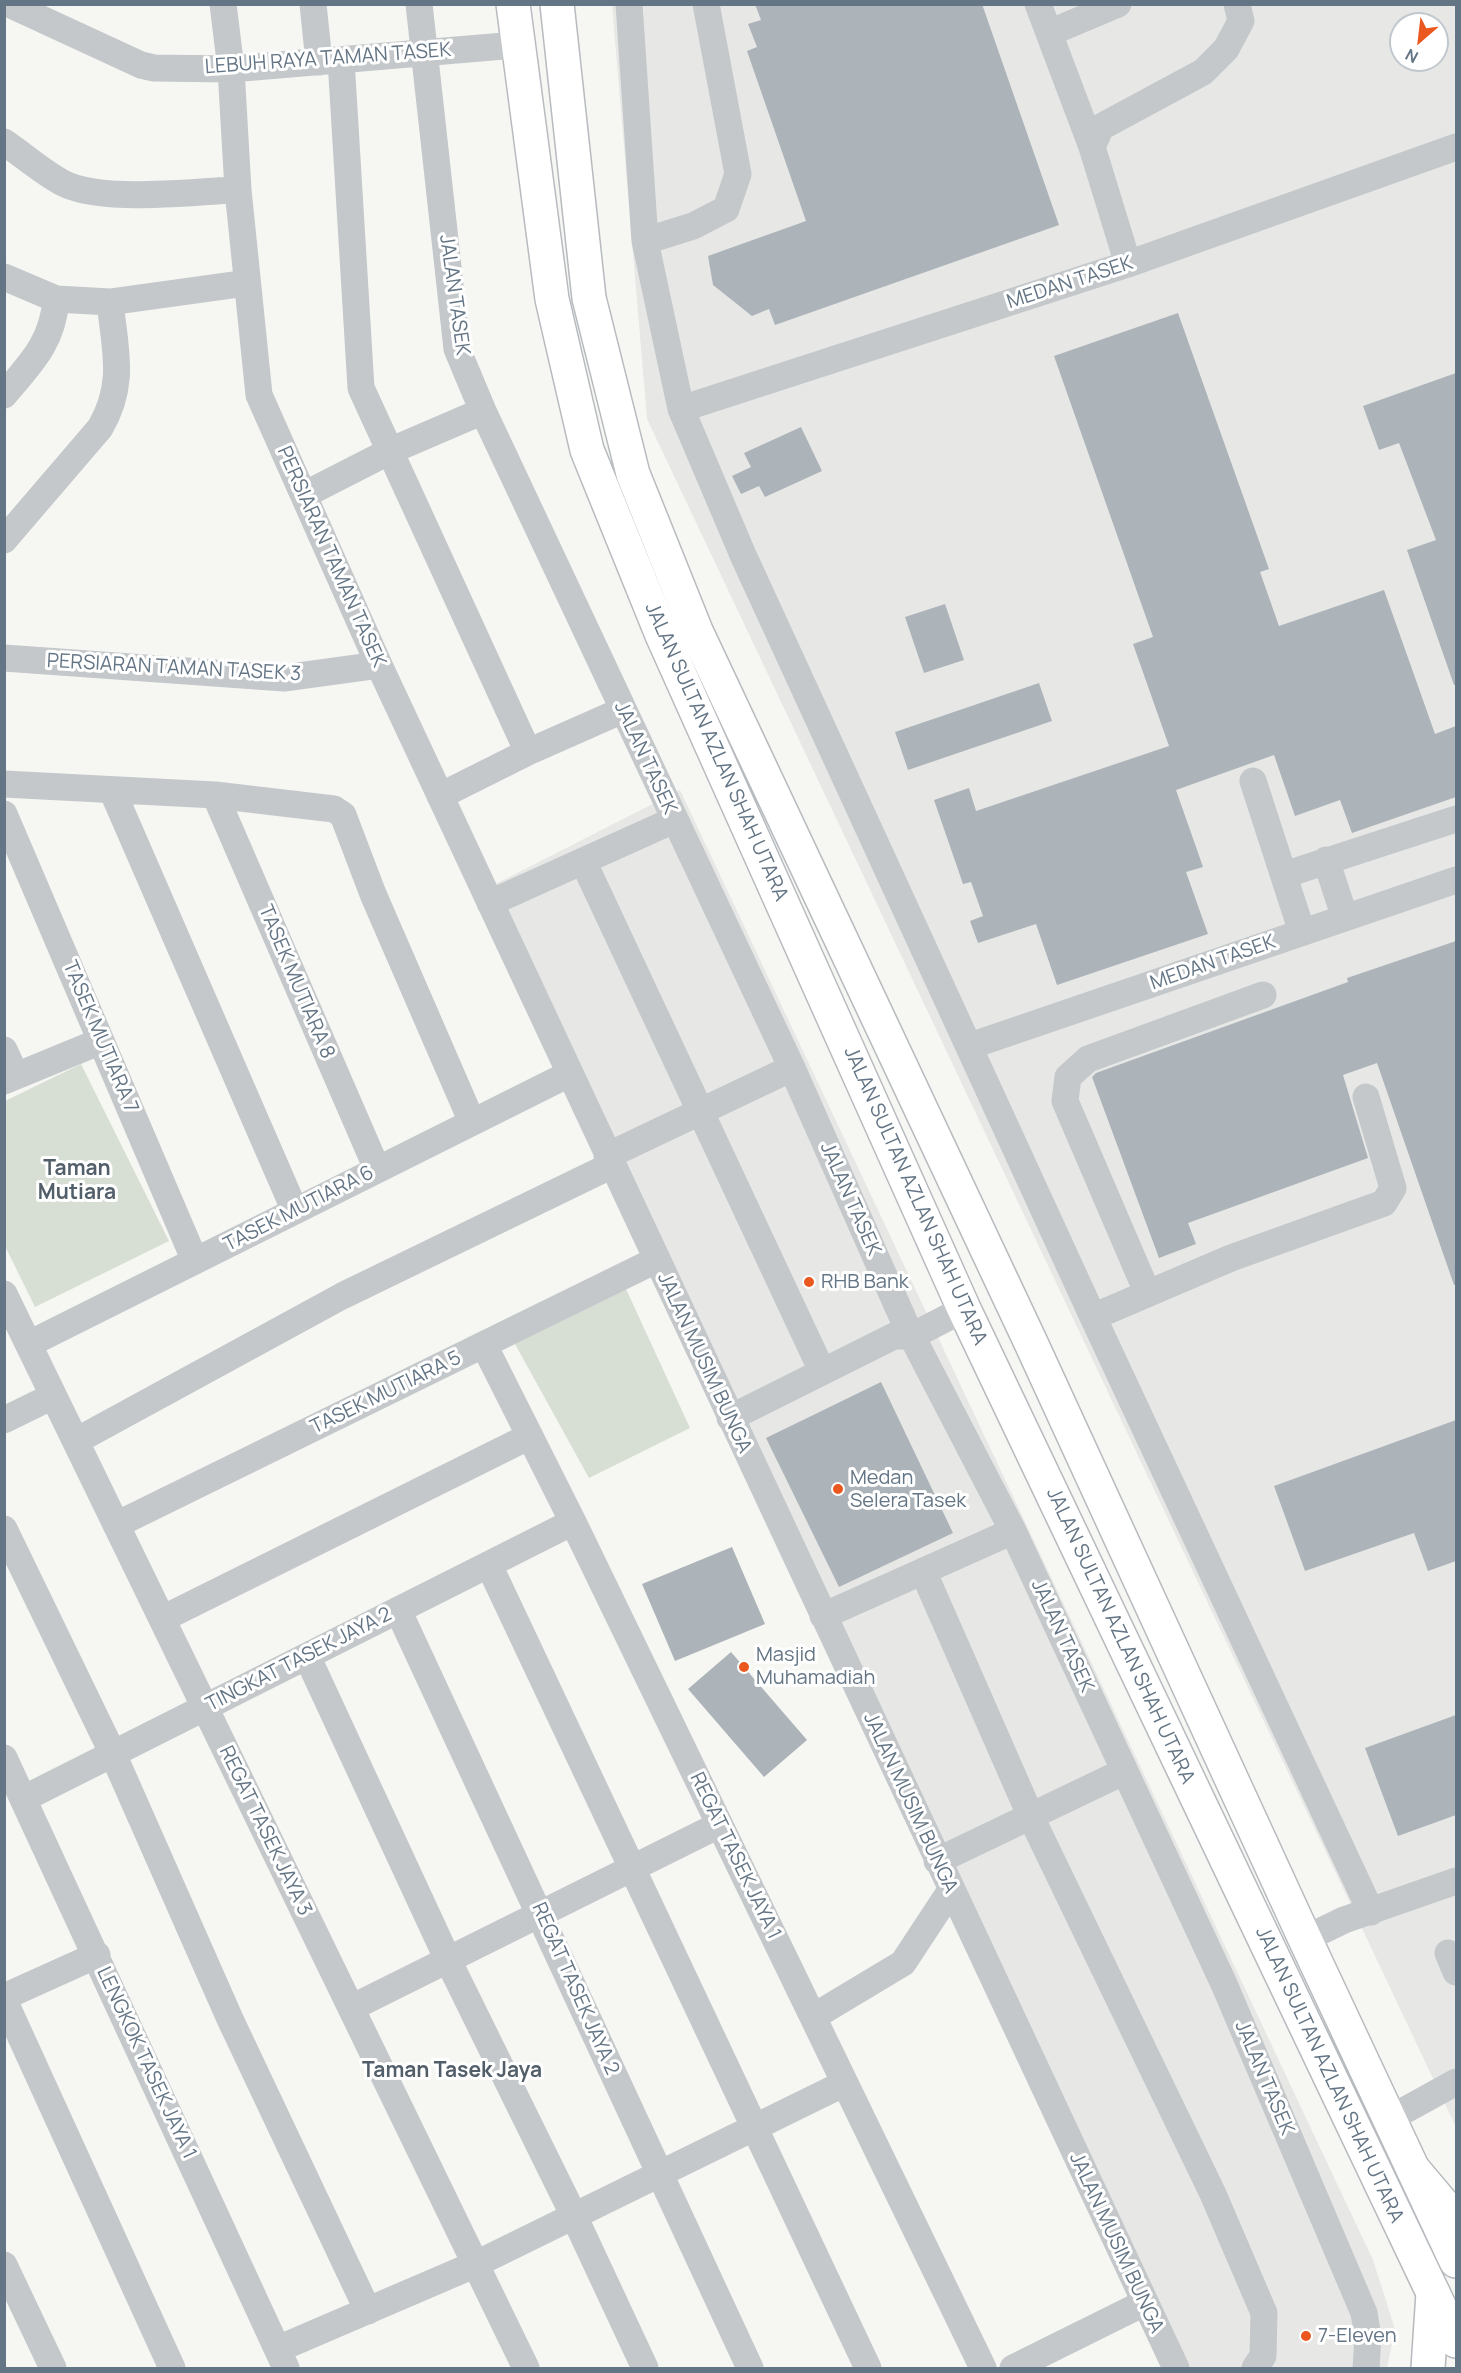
<!DOCTYPE html>
<html>
<head>
<meta charset="utf-8">
<style>
	body { margin:0 }
	#map { position:relative; width:1461px; height:2373px; overflow:hidden; background:#f6f7f3; font-family:Manrope,sans-serif }
	canvas { display:block }
	.frame { position:absolute; inset:0; border:6px solid #647585; pointer-events:none }
	.north { position:absolute; left:1389px; top:12px; width:60px; height:60px; box-sizing:border-box; background:#fff; border:2px solid #c1c8ce; border-radius:50%; rotate:208deg; font-size:16px; font-weight:700; line-height:24px; text-align:center; color:#647585 }
	.north::after { content:''; display:block; margin:auto; width:21px; height:27px; background:#ea571f; clip-path:polygon(50% 0,100% 100%,50% 72%,0 100%) }
</style>
</head>
<body>
<div id="map">
<canvas width="1461" height="2373"></canvas>
<div class="frame"></div>
<div class="north">N</div>
</div>
<script>
const ctx = document.querySelector('canvas').getContext('2d');
ctx.lineJoin = 'round';
function fill(path, color) { ctx.fillStyle = color; ctx.fill(path, 'evenodd'); }
function stroke(path, color, width, dash) { ctx.strokeStyle = color; ctx.lineWidth = width; ctx.lineCap = dash ? 'butt' : 'round'; ctx.setLineDash(dash || []); ctx.stroke(path); }
function label(font, color, halo, rows, align = 'center') {
  ctx.font = font + ' Manrope,sans-serif'; ctx.lineWidth = 6; ctx.setLineDash([]); ctx.textBaseline = 'middle'; ctx.strokeStyle = halo; ctx.fillStyle = color; for (const [text, x, y, turn = 0] of rows) {
    ctx.save(); ctx.translate(x, y); ctx.rotate((+turn || 0) * Math.PI / 180); ctx.textAlign = isNaN(turn) ? turn : align; if (halo) ctx.strokeText(text, 0, 0); ctx.fillText(text, 0, 0); ctx.restore();
  }
}
fill(new Path2D(`
	M612,5h844v2122l-809,-1708zM1401,24h36v36h-36z
	M680,790l693,1470 22,69 -8,39h-225l-688,-1473z`), '#e7e8e6');
fill(new Path2D(`
	M81,1064l88,177 -134,66 -30,-61v-145z
	M626,1289l64,139 -101,50 -74,-134z`), '#d7ded4');
fill(new Path2D(`
	M755,4h227l77,221 -284,100 -6,-16 -17,7 -39,-31 -5,-29 98,-35 -59,-170 10,-4 -9,-23 13,-4z
	M1178,313l91,256 -9,3 19,54 105,-36 51,144 21,-8v71l-104,36 -12,-33 -45,16 -21,-61 -98,35 27,77 -17,5 22,62 -151,51 -21,-61 -58,19 -8,-22 13,-5 -12,-34 -8,2 -29,-84 35,-12 7,23 193,-65 -36,-102 20,-7 -99,-281z
	M1456,373v312h-2l-47,-135 29,-10 -37,-97 -20,7 -16,-44z
	M801,427l21,44 -57,26 -6,-11 -18,8 -9,-18 19,-9 -7,-14z
	M945,604l19,56 -40,13 -19,-56z
	M1039,683l13,38 -144,49 -13,-38z
	M1456,941v343l-2,1 -77,-222 -34,12 25,83 -180,65 8,21 -37,14 -67,-181 4,-4 252,-91 -1,-4z
	M881,1382l72,151 -114,54 -73,-149z
	M1456,1420v141l-28,10 -14,-38 -109,38 -31,-85z
	M732,1547l33,77 -90,37 -33,-77z
	M731,1652l76,88 -43,37 -76,-88z
	M1456,1715v100l-58,21 -33,-88z`), '#acb3b9');
const major = new Path2D(`
	M513,4l39,295 35,151 75,185 302,674 492,1032
	M557,4l32,294 44,176 63,157 335,712 274,596 151,322`);
const highway = new Path2D(`
	M1413,2169l43,51
	M1428,2368l5,-75`);
stroke(major, '#b7bbbf', 36);
stroke(highway, '#b6babd', 36);
stroke(new Path2D(`
	M9,4l132,61 13,3 77,1 285,-24
	M223,4l8,65 7,121 21,205 120,270 797,1703
	M313,4l6,58
	M419,4l38,345 26,62 309,657 113,255 108,208 211,453 140,329 4,24 -2,31
	M629,4l16,237 36,168 62,146 350,762 278,595
	M1038,4l54,143
	M1049,33l69,-29
	M341,60l20,328 167,364
	M4,142c19,13 37,29 57,40 39,22 131,9 177,8
	M645,241l48,-15 33,-17 12,-35 -32,-170
	M1128,264l-36,-117 9,-20 102,-55 23,-23 15,-28 -4,-17
	M4,277l52,22 54,3 137,-19
	M4,395c27,-32 49,-53 52,-96
	M681,409l447,-145 328,-117
	M304,495l86,-44 93,-40
	M4,540l96,-112c26,-44 15,-78 10,-126
	M4,658l280,20 95,-13
	M1253,781l49,151
	M4,784l211,11 119,14 9,6 30,79 99,228
	M112,790l183,421
	M215,795l162,374
	M440,796l88,-44 95,-42
	M4,814l191,447
	M1326,860l19,58
	M583,861l239,510
	M1284,875l172,-56
	M490,903l184,-83
	M970,1046l486,-166
	M4,1050l12,26
	M4,1081l97,-40
	M607,1156l185,-88
	M1147,1292l-82,-191 3,-24 20,-18 175,-64
	M4,1294l522,1074
	M1093,1317l138,-59 153,-55 9,-15 -27,-91
	M29,1344l540,-270
	M484,1345l89,177 410,846
	M730,1418l164,-82h18l52,-27
	M4,1420l49,-24
	M76,1441l266,-145 270,-131
	M116,1525l540,-265
	M4,1529l109,225 117,265 138,292
	M489,1565l379,803
	M923,1571l108,246 182,377 51,119 -1,43 -8,12
	M398,1610l352,758
	M823,1616l190,-85
	M162,1619l368,-183
	M307,1656l141,304 126,256 71,152
	M4,1758l282,610
	M25,1798l548,-276
	M937,1861l188,-90
	M1305,1939l39,-19 112,-39
	M1448,1953l8,19
	M4,1997l93,-42
	M4,2000l168,368
	M351,2008l368,-183
	M813,2017l90,-54 48,-73
	M1389,2119l67,-37
	M4,2265l49,103
	M278,2349l198,-85 369,-181
	M1013,2368l131,-65`), '#c4c8cb', 27);
stroke(major, '#fff', 33);
stroke(highway, '#fff', 33);
for (const [x, y, r, color] of [
	[809,1282,6,"#ea571f"],
	[838,1489,6,"#ea571f"],
	[744,1667,6,"#ea571f"],
	[1306,2336,6,"#ea571f"]
]) { const dot = new Path2D(); dot.arc(x, y, r, 0, 2 * Math.PI); ctx.fillStyle = color; ctx.fill(dot); stroke(dot, '#fff', 2); }
label('20px', '#647585', '#fff', [
	["LEBUH RAYA TAMAN TASEK",328,59,-4],
	["MEDAN TASEK",1070,283,-18],
	["JALAN TASEK",454,295,82],
	["PERSIARAN TAMAN TASEK",331,557,66],
	["PERSIARAN TAMAN TASEK 3",174,668,3],
	["JALAN SULTAN AZLAN SHAH UTARA",716,752,66],
	["JALAN TASEK",645,758,65],
	["MEDAN TASEK",1213,963,-19],
	["TASEK MUTIARA 8",296,982,67],
	["TASEK MUTIARA 7",100,1037,67],
	["JALAN SULTAN AZLAN SHAH UTARA",915,1196,66],
	["JALAN TASEK",850,1199,66],
	["TASEK MUTIARA 6",299,1209,-27],
	["JALAN MUSIM BUNGA",704,1363,65],
	["TASEK MUTIARA 5",386,1393,-26],
	["JALAN TASEK",1062,1636,65],
	["JALAN SULTAN AZLAN SHAH UTARA",1120,1636,65],
	["TINGKAT TASEK JAYA 2",299,1660,-27],
	["JALAN MUSIM BUNGA",910,1803,65],
	["REGAT TASEK JAYA 3",265,1831,64],
	["REGAT TASEK JAYA 1",735,1856,64],
	["REGAT TASEK JAYA 2",575,1989,66],
	["LENGKOK TASEK JAYA 1",146,2063,65],
	["JALAN SULTAN AZLAN SHAH UTARA",1329,2075,65],
	["JALAN TASEK",1264,2078,67],
	["JALAN MUSIM BUNGA",1116,2243,65]
]);
label('20px', '#647585', '#fff', [
	["RHB Bank",821,1282],
	["Medan",850,1478],
	["Selera Tasek",850,1501],
	["Masjid",756,1655],
	["Muhamadiah",756,1678],
	["7-Eleven",1318,2336]
], 'left');
label('bold 21px', '#525f6a', '#fff', [
	["Taman",77,1169],
	["Mutiara",77,1193],
	["Taman Tasek Jaya",452,2071]
]);
</script>
</body>
</html>
